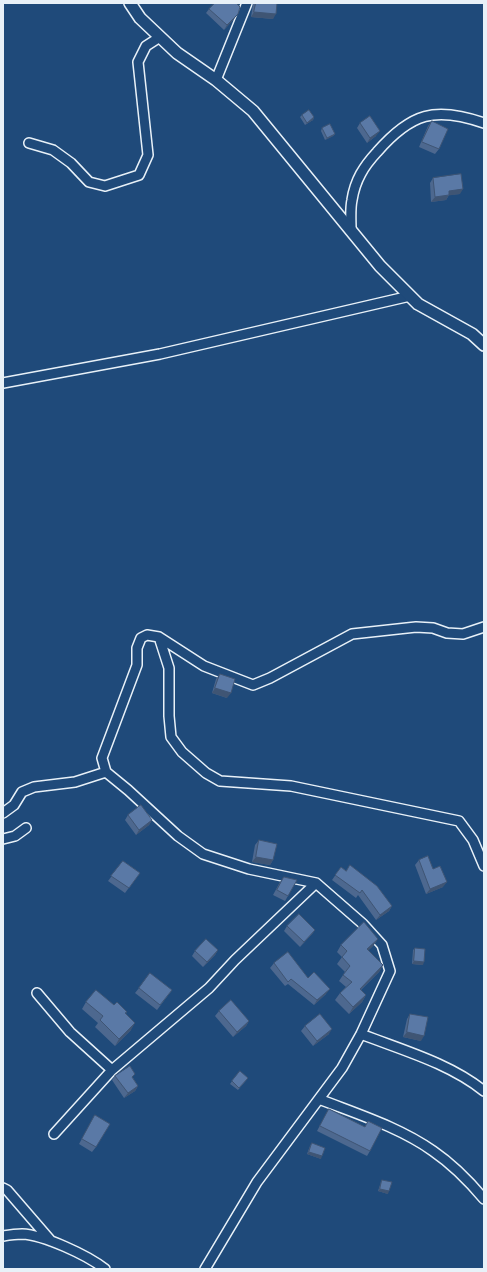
<!DOCTYPE html>
<html>
<head>
<meta charset="utf-8">
<style>
	body { margin:0 }
	#map { position:relative; width:487px; height:1272px; overflow:hidden; background:#1f4a7a; font-family:"Patrick Hand",sans-serif }
	canvas { display:block }
	.frame { position:absolute; inset:0; border:4px solid #e8f1f8; pointer-events:none }
</style>
</head>
<body>
<div id="map">
<canvas width="487" height="1272"></canvas>
<div class="frame"></div>
</div>
<script>
const ctx = document.querySelector('canvas').getContext('2d');
ctx.lineJoin = 'round';
function stroke(path, color, width, dash) { ctx.strokeStyle = color; ctx.lineWidth = width; ctx.lineCap = dash ? 'butt' : 'round'; ctx.setLineDash(dash || []); ctx.stroke(path); }
function fill(path, color) { ctx.fillStyle = color; ctx.fill(path, 'evenodd'); }
const minor = new Path2D(`
	M216,80l31,-77
	M29,143l24,7 18,13 18,19 16,4 34,-11 9,-20 -10,-93 8,-16 14,-9
	M351,230c0,-10 -1,-21 1,-30 3,-20 12,-34 25,-48 34,-39 58,-46 107,-29
	M3,383l157,-29 250,-58
	M159,637l10,31v48l2,21 11,15 24,21 14,8 71,5 168,35 14,19 11,26
	M3,813l11,-8 8,-13 12,-5 41,-5 31,-10
	M3,839l12,-3 11,-8
	M37,993l33,39 42,38
	M361,1034c41,16 88,29 123,57
	M319,1099c38,15 80,28 114,52 19,13 36,30 51,48
	M54,1134l58,-64 97,-82 26,-28 81,-77
	M3,1188l4,2 44,51
	M3,1236c6,-1 13,-2 19,-2 22,1 65,21 83,35
	M205,1269l52,-87 85,-114 19,-34 29,-63 -8,-26 -19,-21 -47,-41 -67,-14 -46,-15 -25,-18 -50,-46 -22,-18 -4,-14 35,-93v-17l4,-10 6,-3 12,2 45,29 49,19 17,-7 82,-44 64,-7 17,1 14,5 16,1 21,-7`);
const tertiary = new Path2D(`
	M130,3l10,15 37,35 39,27 37,31 127,155 38,38 54,30 12,11`);
stroke(minor, '#e8f1f8', 12);
stroke(tertiary, '#e8f1f8', 14);
stroke(minor, '#1f4a7a', 9);
stroke(tertiary, '#1f4a7a', 11);
fill(new Path2D(`
	M253,3h24l-4,16 -22,-2z
	M209,9l25,10 -10,11 -18,-17z
	M302,115l12,2 -1,3 -8,5 -5,-8z
	M432,121l7,28 -4,5 -16,-7 9,-21z
	M360,123l16,13 -9,7 -10,-15z
	M322,128l13,6 -2,2 -8,4 -4,-9z
	M433,178l27,16 -11,1 -3,5 -15,2 -1,-19z
	M220,674l7,24 -15,-5 4,-14z
	M128,815l24,5 -3,5 -13,10 -11,-15z
	M259,840l14,20 -3,5 -18,-3 3,-17z
	M419,860l14,9 10,18 -17,7 -11,-29z
	M123,861l17,12 -15,20 -17,-12z
	M341,867l51,39 -3,5 -13,9 -18,-25 -2,3 -24,-18z
	M284,877l4,19 -3,5 -12,-6 7,-13z
	M287,926l28,4 -3,4 -12,13 -16,-16z
	M378,939l-5,7 -5,4 15,15 -4,7 -18,18 5,5 -4,7 -13,12 -14,-14 5,-7 6,-6 -7,-6 6,-9 -8,-8 5,-7 -5,-5 4,-7z
	M415,948l8,17 -11,-1 1,-14z
	M218,950l-3,5 -12,12 -11,-11 3,-5z
	M274,963l34,15 18,16 -12,11 -26,-21 -3,2 -15,-18z
	M139,988l33,2 -15,20 -22,-17z
	M86,1002l28,3 12,8 5,17 -16,16 -20,-19 3,-4 -16,-14z
	M219,1011l30,10 -3,5 -13,11 -18,-21z
	M410,1014l11,27 -18,-4 4,-18z
	M305,1026l24,8 -16,12 -12,-15z
	M115,1076l18,2 5,8 -3,5 -11,7 -12,-18z
	M248,1078l-10,12 -8,-6 2,-3z
	M329,1109l36,18 3,-6 2,30 -3,5 -50,-25 9,-17z
	M95,1115l1,32 -4,5 -13,-8z
	M312,1143l9,16 -14,-5 3,-8z
	M382,1180l6,14 -10,-3 3,-9z`), '#4d688f');
fill(new Path2D(`
	M254,12l22,2 -3,5 -22,-2z
	M238,14l-4,5 -10,11 3,-5z
	M314,117l-1,3 -8,5 2,-2z
	M380,131l-4,5 -9,7 3,-5z
	M335,134l-2,2 -8,4 2,-2z
	M463,189l-3,5 -15,2 4,-5z
	M449,195l-3,5 -15,2 4,-5z
	M215,688l16,5 -4,5 -15,-5z
	M152,820l-3,5 -13,10 3,-5z
	M256,857l17,3 -3,5 -18,-3z
	M447,882l-4,5 -17,7 4,-5z
	M392,906l-3,5 -13,9 4,-5z
	M315,930l-3,4 -12,13 4,-5z
	M378,939l-5,7 -10,10 4,-7z
	M218,950l-3,5 -12,12 4,-5z
	M414,961l10,1 -1,3 -11,-1z
	M383,965l-4,7 -24,23 5,-6z
	M330,989l-4,5 -12,11 3,-5z
	M366,995l-4,7 -13,12 4,-7z
	M249,1021l-3,5 -13,11 4,-5z
	M135,1023l-4,7 -16,16 4,-7z
	M332,1029l-3,5 -16,12 4,-5z
	M407,1032l17,4 -3,5 -18,-4z
	M138,1086l-3,5 -11,7 4,-5z
	M309,1152l13,4 -1,3 -14,-5z
	M380,1189l9,2 -1,3 -10,-3z`), '#3f5574');
const building = new Path2D(`
	M215,3h21l4,4 -2,7 -11,11 -18,-16z
	M256,3h21l-1,11 -22,-2z
	M309,110l5,7 -7,6 -5,-8z
	M370,116l10,15 -10,7 -10,-15z
	M432,121l16,8 -9,20 -17,-7z
	M330,124l5,10 -8,4 -5,-10z
	M461,174l2,15 -14,2v4l-14,2 -2,-19z
	M220,674l15,5 -4,14 -16,-5z
	M141,805l11,15 -13,10 -11,-15z
	M259,840l18,4 -4,16 -17,-3z
	M428,856l5,13 7,-3 7,16 -17,7 -11,-29z
	M123,861l17,12 -11,15 -18,-12z
	M350,865l27,21 15,20 -12,9 -18,-25 -2,3 -25,-18 6,-8 5,4z
	M284,877l13,3 -9,16 -11,-6z
	M299,914l16,16 -11,12 -17,-16z
	M364,922l14,17 -11,10 16,16 -23,24 6,6 -13,12 -13,-14 12,-11 -9,-7 7,-9 -8,-9 5,-6 -6,-6z
	M206,939l12,11 -11,12 -12,-11z
	M415,948l10,1 -1,13 -10,-1z
	M288,952l20,26 6,-6 16,17 -13,11 -26,-21 -3,3 -14,-19z
	M150,973l22,17 -12,15 -21,-17z
	M96,990l18,15 3,-3 10,10 -2,1 10,10 -16,16 -19,-19 3,-4 -17,-14z
	M231,1000l18,21 -12,11 -18,-21z
	M320,1014l12,15 -15,12 -12,-15z
	M410,1014l18,3 -4,19 -17,-4z
	M130,1066l5,8 -3,3 6,9 -10,7 -13,-17z
	M240,1071l8,7 -9,10 -7,-7z
	M329,1109l36,18 3,-6 14,7 -12,23 -50,-25z
	M95,1115l15,9 -14,23 -14,-8z
	M312,1143l13,5 -3,8 -13,-4z
	M382,1180l10,2 -3,9 -9,-2z`);
fill(building, '#5a79a6');
stroke(building, '#3f5574', 1);
</script>
</body>
</html>
